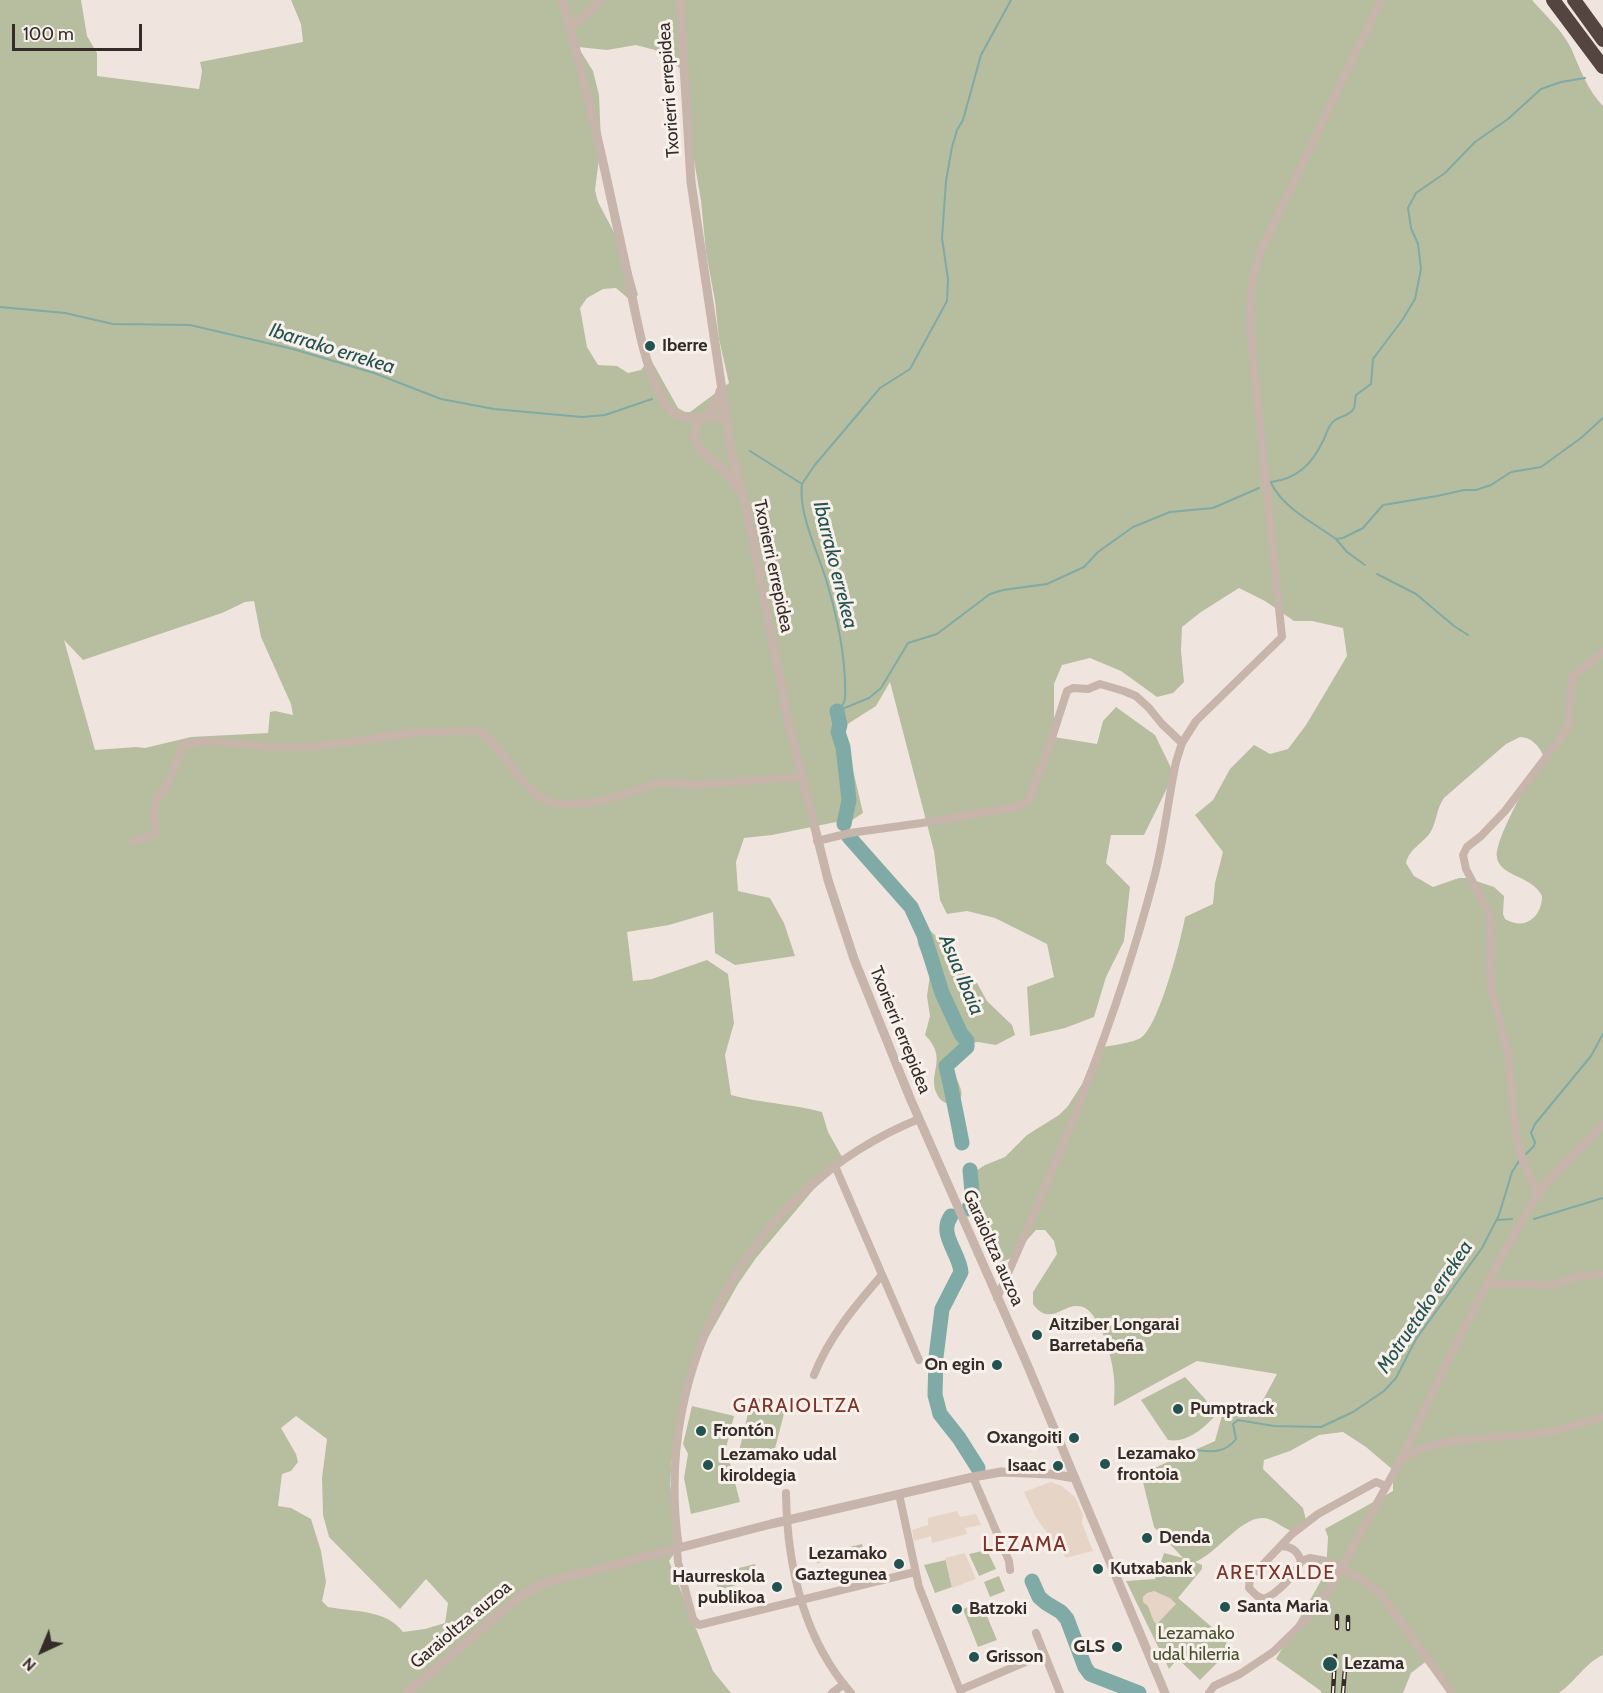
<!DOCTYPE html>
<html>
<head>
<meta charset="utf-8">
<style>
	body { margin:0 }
	#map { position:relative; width:1603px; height:1693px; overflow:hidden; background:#f0e5de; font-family:Cabin,sans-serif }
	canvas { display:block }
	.north { position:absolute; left:12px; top:1621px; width:60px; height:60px; -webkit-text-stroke:4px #f8f0ea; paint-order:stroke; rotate:224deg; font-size:16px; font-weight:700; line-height:24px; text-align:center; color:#352c29 }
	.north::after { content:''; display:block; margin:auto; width:21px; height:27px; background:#352c29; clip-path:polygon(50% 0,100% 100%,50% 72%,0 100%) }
	.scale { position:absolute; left:12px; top:24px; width:130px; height:27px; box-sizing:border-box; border:3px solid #352c29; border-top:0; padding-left:8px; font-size:18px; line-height:21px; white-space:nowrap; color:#352c29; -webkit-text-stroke:4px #f8f0ea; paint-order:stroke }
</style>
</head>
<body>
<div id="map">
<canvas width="1603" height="1693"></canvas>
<div class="north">N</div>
<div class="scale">100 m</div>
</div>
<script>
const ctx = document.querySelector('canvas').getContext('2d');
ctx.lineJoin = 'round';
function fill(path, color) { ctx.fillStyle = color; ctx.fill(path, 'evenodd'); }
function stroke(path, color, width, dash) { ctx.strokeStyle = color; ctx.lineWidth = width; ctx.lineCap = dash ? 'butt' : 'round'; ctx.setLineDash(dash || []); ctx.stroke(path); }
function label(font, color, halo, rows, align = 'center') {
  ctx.font = font + ' Cabin,sans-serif'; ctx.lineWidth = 6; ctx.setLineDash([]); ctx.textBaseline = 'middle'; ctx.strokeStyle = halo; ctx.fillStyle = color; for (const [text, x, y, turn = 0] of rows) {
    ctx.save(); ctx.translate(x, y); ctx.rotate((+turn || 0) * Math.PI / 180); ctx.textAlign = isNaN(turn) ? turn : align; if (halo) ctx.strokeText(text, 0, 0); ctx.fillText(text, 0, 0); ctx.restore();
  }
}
fill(new Path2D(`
	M0,0h81l6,36 10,17v23l102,13 3,-18 -2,-9 103,-20 -2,-18 -10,-24h1241c13,15 30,30 39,48 9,21 16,41 32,58v1549c-18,8 -28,27 -44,38h-109l-22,-33 -17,13 -8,20h-82v-2l-45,-32 50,-87 2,-35 -3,-8 68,-38v-21l-27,-23 -23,-15 -24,3 -29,16 -26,9 -1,9 40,39 4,16 -15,7c-10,-3 -20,-14 -30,-13 -22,0 -47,37 -67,44l7,3v4l-24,29 49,42 -4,17 -23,23 -24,-23 -4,4 2,2 -5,6 -43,-88 29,-2 9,-26 19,5 -29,-31 -13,-53 74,-33 8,-29 10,-5 24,4 20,-37 -80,-13 -83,45c0,-9 1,-19 0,-28 -1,-17 -13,-64 -31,-71 -19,-7 -32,22 -50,-3v-12l24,-38 -3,-13 -9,-11h-9l-25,28 -11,5 -9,-9 -18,-46 2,-6 -4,-28 14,-9 20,-8 22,-22 32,-20 9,-9 14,-22 15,-36c10,-2 38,-5 45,-11 17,-13 39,-96 43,-120l28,-13 2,-21 8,-31 -28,-37 18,-15 17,-31 24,-24 16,9 18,-5 18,-24 41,-69 -4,-28 -31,-7h-18l-29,-20 -26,-13 -38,24 -19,15 -1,24 3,31 -11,11 -16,4 -36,-26 -31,-13 -28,7 -8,19v53l43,7 6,-23 13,-14 39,28 19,39 -30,61h-33l-5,28 24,24 -6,54 -18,36 -12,40 -29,11 -35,8 -3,-49 27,-10 -7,-33 -52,-26 -28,-7 -20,3 -7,-14 -6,-49 -44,-169 -14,24 -33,21 20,86 -17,11 -10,-2 -64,13 -28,3 -8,24 2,29 32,7 14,25 11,33 -60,9 -20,-12 -2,-41 -44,13 -42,7 6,49 19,-2 55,-19 21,14 6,49 -9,32 6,40c30,8 61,9 91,17l6,20 17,30 -31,27 -58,69 -18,26 -41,73 -19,62 -6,39 -2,27 11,59 -12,17 44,110 18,22h-731zM636,45l19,5 33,24 4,74 9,53 5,51 9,49 4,38 10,44 -39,29h-5l-7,-4 -28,-50 -9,12 -13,3 -11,-7 -19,-1 -11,-18 -7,-39 7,-10 16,-9 13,-1 14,12 8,-5 -11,-38 -29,-55 -3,-12 6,-48 -2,-47 -6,-24 -15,-24 29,3zM254,601l7,36 30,67 2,11 -18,-4 -5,1 -2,21 -77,4 -46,11 -9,-1 -41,3 -31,-110 19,20 139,-47 23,-11zM1520,737c11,0 19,9 23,18 -10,18 -49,85 -46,102 0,5 4,9 7,12 12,9 31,12 38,27 0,21 -17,35 -37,23l-2,-5 1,-18 -10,-9 -27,-9h-8l-26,9 -19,-11 -8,-13c3,-14 16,-19 24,-30 7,-11 6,-24 14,-35l62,-54zM296,1416l31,23 -5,39 1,37 6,22 71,72 26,-30 22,24 -3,20 -20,6 -22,3c-17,-23 -50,-20 -75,-25l-6,-6 4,-19 -5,-31 -10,-32 -20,-11 -13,-2 4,-32 9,-3 7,-9 -2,-8 -15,-26z
	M916,924l11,4 18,16 14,25 18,14 10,18 25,24 3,10 -19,10 -18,-3 -9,1 -2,8 -17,13c3,9 9,17 11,26 4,16 -17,18 -23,6 -13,-22 12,-36 -13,-61l5,-19 -3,-20 3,-21 -12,-31z
	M1185,1377l21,23 8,17c-12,13 -28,26 -46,23l-27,-40z
	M752,1397l34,9 -14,54 -33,-9z
	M692,1406l42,10 -8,32 14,54 -49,12 -7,-36 4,-24 -5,-10z
	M862,1544l2,8 -16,4 -2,-8z
	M987,1550l9,19 -17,7 -10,-22z
	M831,1551l2,8 -16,4 -2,-8z
	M946,1560l6,27 -17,6 -11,-28z
	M755,1564l4,15 -41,11 -3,-16z
	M999,1576l6,15 -15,6 -6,-15z
	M981,1602l16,38 -19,7 -15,-38z`), '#b7be9f');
fill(new Path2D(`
	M1051,1482l11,4 13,11 8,18 -1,8 11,28 -27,7 -30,-40 -12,-26z
	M957,1511l3,6 16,-3 5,11 -16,3 2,6 -35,9 -1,-7 -17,5 -2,-11 16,-5v-7z
	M965,1553l11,26 -24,9 -7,-30z
	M1154,1591l16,7 6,6 -19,20 -3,-2 -6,-16 -5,-4v-5l4,-4z`), '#e6d4c6');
stroke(new Path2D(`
	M0,307l65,6 48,11 77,1 103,24 81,24 67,26 53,10 88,8 23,-2 47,-16
	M750,451l52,33c-4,31 18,72 26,102 9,31 16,64 17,96 0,10 2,20 -5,26
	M1271,482c26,-3 41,-18 52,-41 3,-5 4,-12 8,-17 5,-8 19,-7 23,-16 1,-3 1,-9 2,-13l15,-11 2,-25 30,-40 12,-20 6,-30 -3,-25 -7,-16 -3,-20 8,-15 29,-20 30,-31 33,-23 33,-30 20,-7 24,-4
	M1271,483c13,26 43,40 65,56l7,-1 20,-10 20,-23 54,-9 27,-6h12l15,-5 20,-13 30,-5 40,-29 22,-20
	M802,484l12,-18 66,-78 30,-19 37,-68 1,-22 -6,-41 4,-57 6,-34 5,-17 6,-10 18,-65 30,-55
	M1336,539l11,13 18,13
	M1377,574l39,20 38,32 14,9
	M837,711l32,-13 12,-10 27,-45 29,-9 53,-40 13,-4 44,-6 37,-17 14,-15 35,-25 37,-15 43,-4 46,-20
	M1523,1157l11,-11 1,-4 -4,-9 4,-9 56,-68 12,-22
	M1534,1219l69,-21
	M1497,1220l15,-1
	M1143,1461c12,-4 26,-10 38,-11 22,-2 39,9 55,-11l-3,-15 5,-4 36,6 47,1 32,-15 31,-21 12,-13 20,-39 66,-91 17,-33 13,-43 7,-11`), '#7faaa6', 2);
stroke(new Path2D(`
	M837,711l3,14 -2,7 5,15 6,53 -5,24
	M849,837l62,70 13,28 18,58 19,41 6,7v6l-21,19c6,25 11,51 16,77
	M968,1209l5,-6 -3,-33
	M951,1216c-13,18 8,36 10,56l-19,37 -6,48 -1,38 5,19 19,24 19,30
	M1032,1581l7,16 7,6 15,9 6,7 18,48 5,7 49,19`), '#7faaa6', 15);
stroke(new Path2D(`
	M569,26l12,-6 20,-20
	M133,841l17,-5 6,-3 -2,-19 2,-15 9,-10 11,-24 5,-17 5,-4 24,-3 59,6h44l107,-15 60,-1 15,14 26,34 19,19 17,5 19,1 25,-3 61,-19 30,3 109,-8
	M817,841l33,-8 72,-10 96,-16 11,-7 21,-56 17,-53 6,-3 15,1 12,-5 24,7 12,5 13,12 13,16 20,19
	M835,1166l84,194
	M1537,1194l-14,-33 -7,-27 -8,-81 -17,-65 -1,-73 -24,-46 -3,-14 4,-8 14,-11 24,-25 58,-76 6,-11 3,-47 31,-25
	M1487,1283l62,2 30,-8 24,-3
	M997,1298c61,-137 119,-275 157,-420 10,-38 14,-78 22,-116l6,-19 14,-22 86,-84 -31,-298 -1,-32 2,-25 9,-32 120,-250
	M814,1375c15,-38 41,-69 68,-100
	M1403,1458c40,-25 100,-18 146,-26 18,-4 36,-10 54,-15
	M973,1477l36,84 1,9
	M786,1493c1,71 17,145 65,200
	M899,1494l20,93 42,106
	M1281,1546c11,1 16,4 20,15 -6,14 -23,32 -37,38l-7,-3 -8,-8 1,-10 42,-44 26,-20 58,-32 10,4
	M679,1547c-27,-178 71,-360 240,-428
	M677,1548l1,14 15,57 6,6 216,-53
	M1301,1561l9,-3 16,3 34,17 20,15 72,100
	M1036,1633l24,60
	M960,1690l84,-36
	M832,1693l12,-9
	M1209,1693l5,-7 26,-12 33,-22 33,-32 22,-28 75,-136 39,-84 45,-89 43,-76 16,-24 57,-58`), '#c7b4ab', 8);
stroke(new Path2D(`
	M562,0c25,85 43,171 62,258 10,43 18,108 41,145 21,32 48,-1 63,23
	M680,0l11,182 40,268 17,65 40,205 40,160 26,79 56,139 117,266 138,329
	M708,416l10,-16 2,-9
	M701,419c-14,20 -2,31 14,43 9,6 16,17 22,26
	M407,1693l112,-96 25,-14 227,-59 202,-47 28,-5 50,2 24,4`), '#c7b4ab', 9);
stroke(new Path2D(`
	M1553,0l50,67
	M1574,0l29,40`), '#554541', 14);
const rail = new Path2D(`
	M1337,1628v-12
	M1348,1629v-12
	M1333,1693l2,-37
	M1343,1693l3,-36`);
stroke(rail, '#352c29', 4.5);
stroke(rail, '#f8f0ea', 2, [7]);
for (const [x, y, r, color] of [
	[650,346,6,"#235350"],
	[1037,1335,6,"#235350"],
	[997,1365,6,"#235350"],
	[1178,1409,6,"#235350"],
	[701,1431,6,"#235350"],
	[1074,1438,6,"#235350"],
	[1105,1464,6,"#235350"],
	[708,1465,6,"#235350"],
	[1058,1466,6,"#235350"],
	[1147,1538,6,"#235350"],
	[899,1564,6,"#235350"],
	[1098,1569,6,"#235350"],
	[777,1587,6,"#235350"],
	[1225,1607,6,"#235350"],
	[957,1609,6,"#235350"],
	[1117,1647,6,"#235350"],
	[974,1657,6,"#235350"],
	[1330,1664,8,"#235350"]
]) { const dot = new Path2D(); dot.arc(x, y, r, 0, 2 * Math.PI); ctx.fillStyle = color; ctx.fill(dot); stroke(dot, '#f8f0ea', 2); }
label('18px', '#352c29', '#f8f0ea', [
	["Txorierri errepidea",669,90,-94],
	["Txorierri errepidea",773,566,78],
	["Txorierri errepidea",900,1030,68],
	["Garaioltza auzoa",993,1248,66],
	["Garaioltza auzoa",461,1625,-40]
]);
label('bold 18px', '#352c29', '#f8f0ea', [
	["Iberre",662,346],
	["Aitziber Longarai",1049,1325],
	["Barretabeña",1049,1346],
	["On egin",985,1365,"right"],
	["Pumptrack",1190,1409],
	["Frontón",713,1431],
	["Oxangoiti",1062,1438,"right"],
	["Lezamako",1117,1454],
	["frontoia",1117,1475],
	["Lezamako udal",720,1455],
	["kiroldegia",720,1476],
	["Isaac",1046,1466,"right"],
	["Denda",1159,1538],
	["Lezamako",887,1554,"right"],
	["Gaztegunea",887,1575,"right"],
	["Kutxabank",1110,1569],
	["Haurreskola",765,1577,"right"],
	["publikoa",765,1598,"right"],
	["Santa Maria",1237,1607],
	["Batzoki",969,1609],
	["GLS",1105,1647,"right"],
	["Grisson",986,1657],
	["Lezama",1344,1664]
], 'left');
label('18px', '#49512f', '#f8f0ea', [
	["Lezamako",1196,1634],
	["udal hilerria",1196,1655]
]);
label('italic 20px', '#235350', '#f8f0ea', [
	["Ibarrako errekea",332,349,17],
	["Ibarrako errekea",835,565,76],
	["Asua Ibaia",961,975,67],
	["Motruetako errekea",1425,1307,-56]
]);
ctx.letterSpacing = '1.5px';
label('20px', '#7c332a', '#f8f0ea', [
	["GARAIOLTZA",797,1406],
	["ARETXALDE",1276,1573]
]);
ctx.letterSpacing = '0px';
ctx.letterSpacing = '1.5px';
label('21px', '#7c332a', '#f8f0ea', [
	["LEZAMA",1025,1545]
]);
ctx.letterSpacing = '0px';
</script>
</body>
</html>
